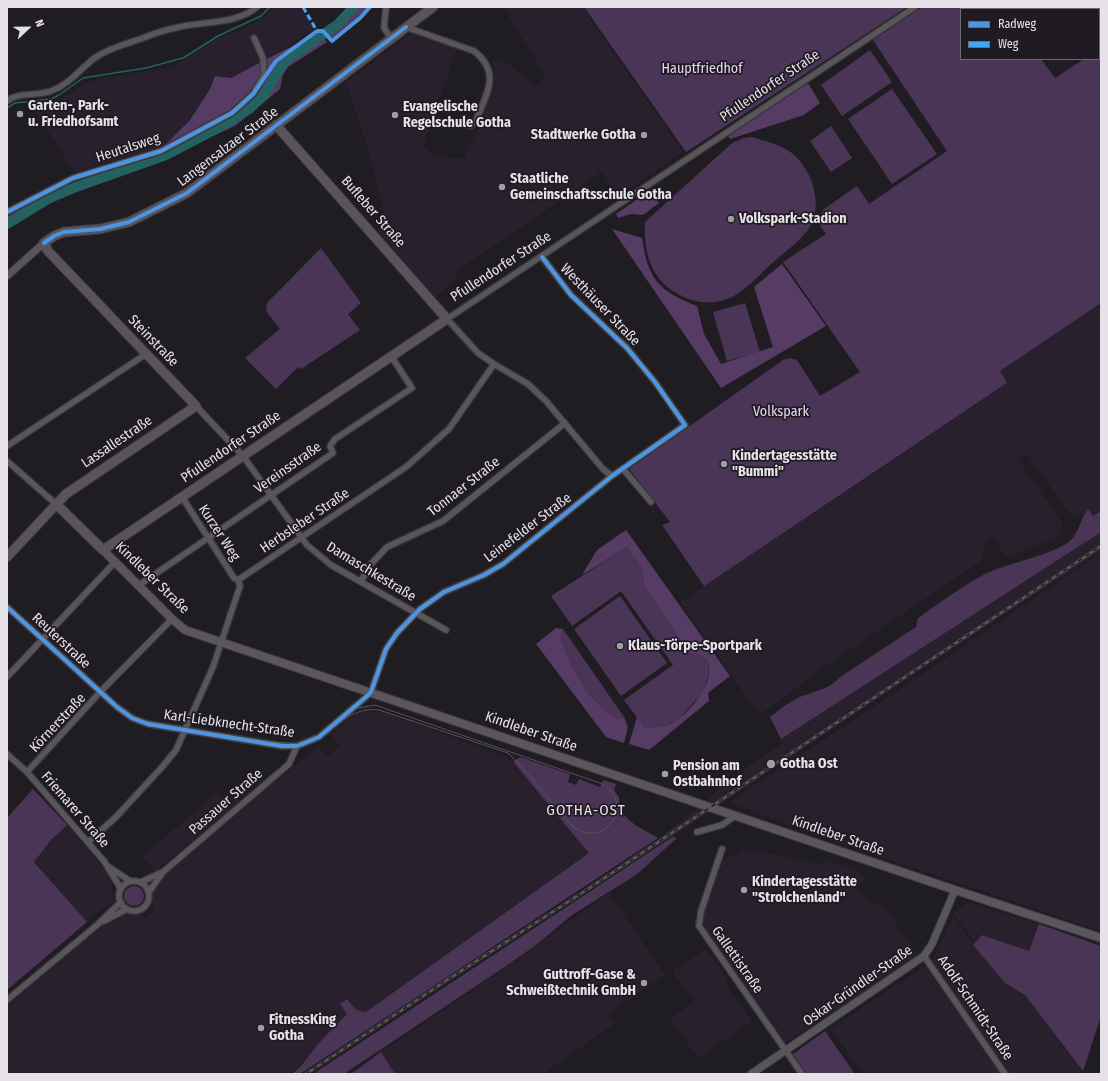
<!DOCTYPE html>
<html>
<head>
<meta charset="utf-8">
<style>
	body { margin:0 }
	#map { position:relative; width:1108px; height:1081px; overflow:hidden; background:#1f1d21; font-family:"Fira Sans Condensed",sans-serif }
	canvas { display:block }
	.frame { position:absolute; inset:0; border:8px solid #e6e2e8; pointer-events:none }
	.legend { position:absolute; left:960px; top:8px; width:140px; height:52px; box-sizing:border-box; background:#201b23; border:1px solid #6f6b72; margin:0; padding:5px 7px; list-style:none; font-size:12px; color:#e6e2e8 }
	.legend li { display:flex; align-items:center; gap:8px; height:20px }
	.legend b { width:20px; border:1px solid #6f6b72 }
	.north { position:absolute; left:8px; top:8px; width:40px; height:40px; -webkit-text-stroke:3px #201b23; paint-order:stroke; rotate:68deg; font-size:11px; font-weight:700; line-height:16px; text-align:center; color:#e6e2e8 }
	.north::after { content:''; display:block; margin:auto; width:14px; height:18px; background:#e6e2e8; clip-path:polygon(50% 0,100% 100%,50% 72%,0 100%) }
</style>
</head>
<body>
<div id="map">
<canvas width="1108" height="1081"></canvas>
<div class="frame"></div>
<ul class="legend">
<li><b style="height:5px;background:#4d94e3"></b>Radweg</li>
<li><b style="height:5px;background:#3fa9f5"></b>Weg</li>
</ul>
<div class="north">N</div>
</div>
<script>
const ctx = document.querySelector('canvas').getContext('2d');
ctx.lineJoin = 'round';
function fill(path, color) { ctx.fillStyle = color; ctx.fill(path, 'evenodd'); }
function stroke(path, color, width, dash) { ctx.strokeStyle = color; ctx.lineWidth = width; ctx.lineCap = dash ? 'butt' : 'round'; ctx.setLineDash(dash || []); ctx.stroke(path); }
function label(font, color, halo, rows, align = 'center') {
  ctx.font = font + ' "Fira Sans Condensed",sans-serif'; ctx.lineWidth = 3.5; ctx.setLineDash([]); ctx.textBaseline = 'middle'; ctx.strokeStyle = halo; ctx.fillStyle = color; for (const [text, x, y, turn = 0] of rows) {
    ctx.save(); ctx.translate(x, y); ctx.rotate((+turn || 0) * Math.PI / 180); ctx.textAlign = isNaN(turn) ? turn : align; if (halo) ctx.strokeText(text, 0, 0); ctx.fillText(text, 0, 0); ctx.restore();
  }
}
fill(new Path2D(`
	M276,7h26l13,23 -83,48 -17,-3 -5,13 -20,31 -27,28 -76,21 -12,5 -45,-70 21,-1 15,-6 18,-12 23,-7 65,-10 43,-28 21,-7 26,-13z
	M503,7h79l101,145 -64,45 -38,-55 20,31 -145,98 2,5 -22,22 -59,-68 9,-8 -20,-80 -18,-54 -5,-3 69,-52 45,15 -34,99 10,8 31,4 14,-30 15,-42v-26l9,-2 33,27 11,-9z
	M1101,303v208l-12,6 -19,-3 -43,-60 -8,6 44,65 -4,12 -53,20 -13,-20 -8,5 -4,19 -173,117 -4,5 -45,32 -79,-113 327,-218 -7,-13z
	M1101,532v19l-195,128 -282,190 -3,-6 27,-17 61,-47 4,-6 26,-18 2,1 5,-4 -2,-3 39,-26 -2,-4z
	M1101,553v378l-288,-97 -84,-32 146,-96z
	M366,711l19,2 122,44 67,76 15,20 -237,169 -63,52h-282v-68l99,-84 22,-10 10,2 7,5 10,-9 -3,-5 1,-15 7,-10 158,-134 9,11 13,-11 -9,-11 26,-22z
	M214,795l26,6 -85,70 -13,-14z
	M67,825l38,45 7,12 1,19 -26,21 -53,-61 16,-20z
	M741,850l43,6 39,9 3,-5 33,11 7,10 -11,4 20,21 7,-4 35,53 -73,50 -59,38 -80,-113v-8l-3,-4 19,-58 8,-1 3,-5 8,1z
	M609,893l56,82 -57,39 7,9 -72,51h-148l-14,-22 128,-87z
	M968,902l30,10 1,3 2,-2 38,11 -10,27 -47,-16 -7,8 -22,-30z
	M953,915l20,30 32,38 20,12 59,79h-221l-32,-45 101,-68z
	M706,949l22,32 -2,4 26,36 -54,37 -28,-39 24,-18 -22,-30z`), '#29202d');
fill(new Path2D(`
	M584,7h323l-221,145z
	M922,7h84l2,2h-47v50h80l14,19 29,-19h15v-10l2,-2v256l-101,68 7,12 -303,203 -42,-61 8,-3 -41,-53 154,-109 7,-2 7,2 23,36 40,-24 -77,-110 43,-28 -9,-13 7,-12 33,-23 12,18 78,-53 -74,-111z
	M870,50l22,32 -50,34 -21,-31z
	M892,89l45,65 -45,30 -44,-65z
	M831,126l21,32 -21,14 -21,-31z
	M752,137c13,4 26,7 37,14 22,15 34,50 22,74 -9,16 -28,28 -41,40 -14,13 -28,30 -46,35 -26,9 -61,-8 -72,-33 -6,-13 -8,-30 -7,-45l87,-79 12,-5z
	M321,248l40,55 -13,11 12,16 -59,39 -3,-2 -22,22 -31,-31 35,-29 -14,-18 1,-8z
	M745,303l15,49 -33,9 -14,-49z
	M1088,509l5,7 8,-5v21l-320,207 -11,-22c8,-6 17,-14 26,-18 15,-8 32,-8 44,-22l76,-50 2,-9c22,-15 45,-33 69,-45 22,-10 65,-18 83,-32 9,-8 10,-22 18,-32z
	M627,547l15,21 2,16 64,79 1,10 -6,19 -26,29 -19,7 -14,-1 -20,-27 49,-35 -52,-74 -49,35 -21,-30z
	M620,596l47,67 -46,33 -47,-67z
	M563,629l61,88 -5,2 -14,-8 -18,-19 -16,-28 -10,-24z
	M520,757l50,17 -2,8 8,3 3,-6 21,8 3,-7 13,4 -2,6 5,7 1,15 15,13 23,13 -358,236h-8l9,-8 17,-22 29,-30 -7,-10 7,-5c5,7 9,13 19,13l223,-159 -76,-91z
	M33,789l34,36 -17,16 -16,21 53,60 -80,68v-172z
	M674,836l2,3 -40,36 -64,40 -36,30 -27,19 -165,110h-31z
	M124 896a10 10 0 1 1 20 0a10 10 0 1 1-20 0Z
	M1039,924l62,22v70l-18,55 -58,-76 -20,-12 -32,-38 9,-10 47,16z
	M825,1031l30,43h-48l-14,-20z
	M381,1052l14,22h-44z`), '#4a3557');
fill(new Path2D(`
	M351,7h17l-11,11 -25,21 -6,-9z
	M321,33l6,9 -39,25 -5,8 -3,14 -45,37 -64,29 -121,47 -43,25v-10l26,-16 31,-15 90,-30 36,-36 20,-31 5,-13 16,2 47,-25z
	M808,83l12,20 -16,12 -74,24 -2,-3z
	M649,191l10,12 -16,12 -12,-1 -13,4 -2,-4z
	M612,229l30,9c6,42 17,53 55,68l7,28 17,30 52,-17 -19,-60 28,-23 44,62 -105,62z
	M626,530l104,146 -22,17 1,8 -60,49 -20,-6 8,-27 7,10c11,1 24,0 33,-7 14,-10 38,-38 31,-57 -1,-3 -5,-6 -8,-9l-12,-2 -44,-68 -2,-16 -15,-21 -45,28 15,-25z
	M556,628l7,1 -2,11 10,24 16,28 18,19 14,8 5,-2 4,10 -4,16 -18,-6 -70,-93z`), '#563b65');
stroke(new Path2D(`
	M7,108l8,-5 36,-4 8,-4 24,-17 63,-10 37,-10 35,-22 43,-20 9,-9`), '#236260', 1.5);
stroke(new Path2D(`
	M7,224l41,-25 28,-12 90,-32 61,-32 22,-14 15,-14 16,-27 10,-11 47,-32 17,-18`), '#236260', 10);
const minor = new Path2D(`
	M386,7l-2,21 7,10
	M406,27l68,24c28,22 12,43 2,70l-5,5 -16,-4
	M7,101c11,-9 30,-5 44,-10 17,-6 28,-20 41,-31 14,-11 34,-16 51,-22 10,-4 21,-8 32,-10 25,-7 61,-3 82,-21
	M7,212l66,-34 88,-27 71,-38 21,-19 11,-19 -1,-17 -9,-20
	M196,406l47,50 64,89 24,20 115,65
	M7,446l139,-92
	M7,461l49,43
	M623,469l28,33
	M612,476l-9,-7 -57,-68 -18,-17 -34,-20 -16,-11 -31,-34 468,-312
	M182,497l52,81 4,2
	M361,581l10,-17 16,-17 56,-26 122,-98
	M139,585l194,-132 -3,-7 5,-7 77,-51 -21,-32
	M7,607l110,100 15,11 16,6 134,22h15l22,-9 47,-40 5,-5 15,-43 11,-16 23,-24 24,-17 40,-17 19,-11 109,-88 73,-51 -30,-43 -28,-34 -56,-53 -29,-38
	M7,677l108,-115
	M7,754l20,18 77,89 17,28
	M27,772l74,-81 71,-72
	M697,832l25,-7 10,-7
	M88,842l28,-25 47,-51 13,-16 37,-83 27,-81 -2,-6 168,-113 43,-38 45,-65
	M722,849l-21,62 -2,15 103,148
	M109,867l21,14
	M119 896a15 15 0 1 1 30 0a15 15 0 1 1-30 0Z
	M141,882l22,-10 126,-108 8,-18
	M149,892l14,-20
	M104,921l23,-12
	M924,956l81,118
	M7,1000l90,-75 24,-23`);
const tertiary = new Path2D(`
	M7,276l37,-33
	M751,1074l173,-118 8,-12 23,-54`);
const secondary = new Path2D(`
	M103,550l69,69 13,11 770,260 146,48`);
const primary = new Path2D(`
	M56,504l47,46 344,-231 -171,-194
	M7,557l59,-63 130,-88 -148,-155 -4,-8 10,-7 10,-4 36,-3 29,-7 58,-29 246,-186`);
stroke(minor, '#39373a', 8);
stroke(tertiary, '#39373a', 9);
stroke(secondary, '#39373a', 10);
stroke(primary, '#39373a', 11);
stroke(minor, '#58565a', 5.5);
stroke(tertiary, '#58565a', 7);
stroke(secondary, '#5a565c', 8);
stroke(primary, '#59545c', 9);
stroke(new Path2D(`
	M7,605l94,86 26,22 14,7 113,20 43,4 22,-8 34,-27 22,-4 225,78c38,19 4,70 -29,42l-47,-56 -16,-16 -129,-43c-35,-5 -50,32 -82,38l-149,-22 -16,-6 -16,-11 -109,-101`), '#565458', 1);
const rail = new Path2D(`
	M306,1074l138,-92 144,-93 513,-343`);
stroke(rail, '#565458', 3);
stroke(rail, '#201b23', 1.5, [4.5]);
stroke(new Path2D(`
	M303,7l14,24`), '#3fa9f5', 3, [6, 3]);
stroke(new Path2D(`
	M7,212l66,-34 88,-27 71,-38 21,-19 23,-33 41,-30h6l9,10 28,-23 10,-11
	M44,243l10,-7 10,-4 36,-3 29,-7 58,-29 219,-166
	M7,607l110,100 15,11 16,6 134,22h15l22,-9 47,-40 5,-5 15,-43 11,-16 23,-24 24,-17 40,-17 19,-11 109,-88 73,-51 -30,-43 -28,-34 -56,-53 -29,-38`), '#4d94e3', 4);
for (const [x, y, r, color] of [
	[20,114,4,"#a09da2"],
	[395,115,4,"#a09da2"],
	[644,135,4,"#a09da2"],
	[502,187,4,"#a09da2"],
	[731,219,4,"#a09da2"],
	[724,464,4,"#a09da2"],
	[620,646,4,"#a09da2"],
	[771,764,5,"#a09da2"],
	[665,774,4,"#a09da2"],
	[744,890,4,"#a09da2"],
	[644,983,4,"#a09da2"],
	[261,1028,4,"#a09da2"]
]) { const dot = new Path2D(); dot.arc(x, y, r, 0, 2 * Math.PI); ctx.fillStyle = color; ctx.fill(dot); stroke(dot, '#201b23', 1.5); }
label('14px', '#e9d6f5', '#201b23', [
	["Hauptfriedhof",702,69],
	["Volkspark",781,412]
]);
label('14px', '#e6e2e8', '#201b23', [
	["Pfullendorfer Straße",770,86,-34],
	["Langensalzaer Straße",228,147,-37],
	["Heutalsweg",128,148,-18],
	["Bufleber Straße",373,212,49],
	["Pfullendorfer Straße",501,267,-33],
	["Westhäuser Straße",600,305,46],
	["Steinstraße",153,341,46],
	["Lassallestraße",117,442,-34],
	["Pfullendorfer Straße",231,447,-34],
	["Vereinsstraße",288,468,-35],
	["Tonnaer Straße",464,487,-38],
	["Herbsleber Straße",305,521,-34],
	["Leinefelder Straße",528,528,-37],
	["Kurzer Weg",219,533,57],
	["Damaschkestraße",371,572,31],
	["Kindleber Straße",152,578,44],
	["Reuterstraße",61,641,43],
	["Körnerstraße",58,723,-47],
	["Karl-Liebknecht-Straße",229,724,8],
	["Kindleber Straße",531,732,19],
	["Passauer Straße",226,802,-41],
	["Friemarer Straße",75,810,49],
	["Kindleber Straße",838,836,19],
	["Gallettistraße",737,960,55],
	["Oskar-Gründler-Straße",858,986,-35],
	["Adolf-Schmidt-Straße",975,1008,56]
]);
label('bold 14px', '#e6e2e8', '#201b23', [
	["Garten-, Park-",28,106],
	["u. Friedhofsamt",28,122],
	["Evangelische",403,107],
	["Regelschule Gotha",403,123],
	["Stadtwerke Gotha",636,135,"right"],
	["Staatliche",510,179],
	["Gemeinschaftsschule Gotha",510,195],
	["Volkspark-Stadion",739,219],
	["Kindertagesstätte",732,456],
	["\"Bummi\"",732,472],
	["Klaus-Törpe-Sportpark",628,646],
	["Gotha Ost",780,764],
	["Pension am",673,766],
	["Ostbahnhof",673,782],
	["Kindertagesstätte",752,882],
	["\"Strolchenland\"",752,898],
	["Guttroff-Gase &",636,975,"right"],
	["Schweißtechnik GmbH",636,991,"right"],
	["FitnessKing",269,1020],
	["Gotha",269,1036]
], 'left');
ctx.letterSpacing = '1px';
label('15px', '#e8e1ed', '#201b23', [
	["GOTHA-OST",586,811]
]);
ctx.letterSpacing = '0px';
</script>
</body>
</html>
